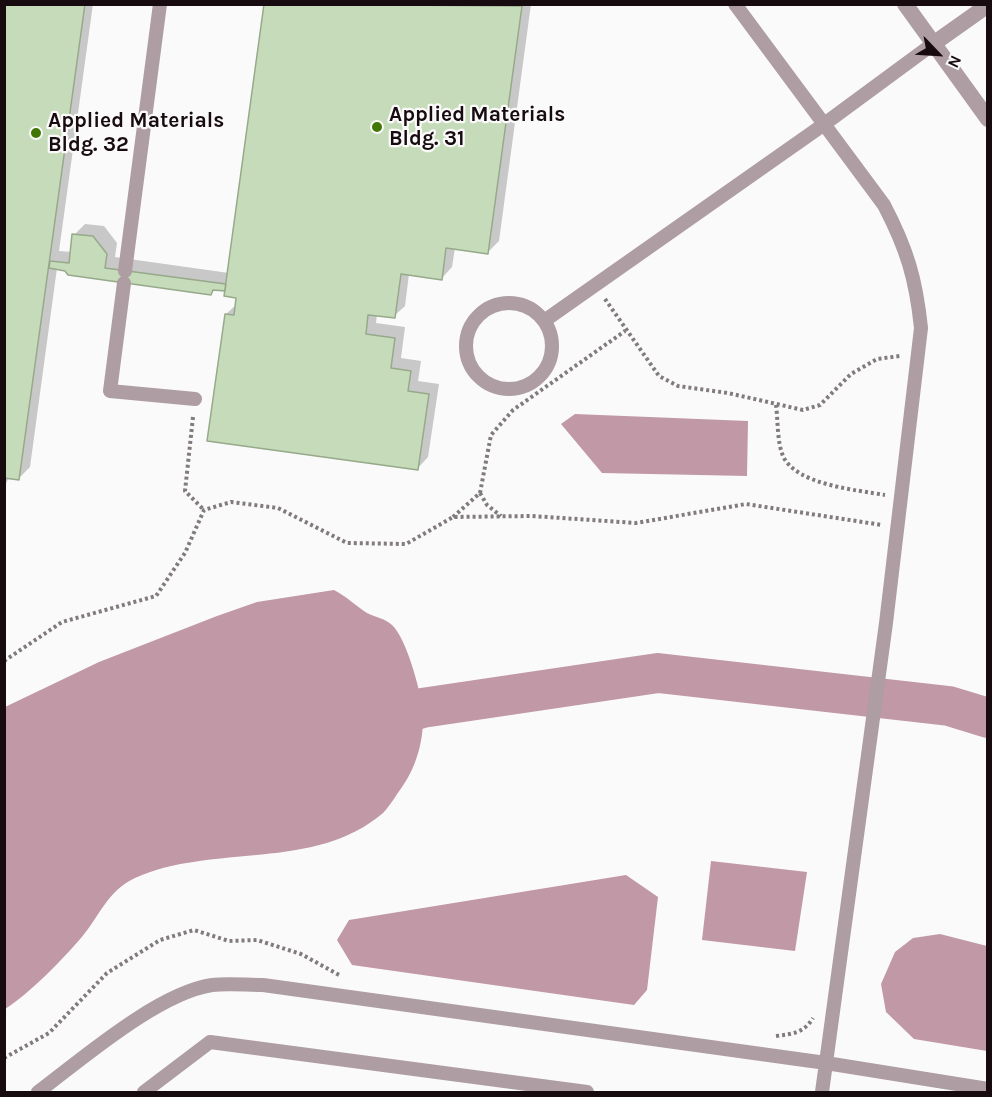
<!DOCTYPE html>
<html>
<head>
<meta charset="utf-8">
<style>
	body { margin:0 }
	#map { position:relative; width:992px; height:1097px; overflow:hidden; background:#fafafa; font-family:Karla,sans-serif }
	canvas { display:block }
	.frame { position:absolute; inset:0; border:6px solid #180b10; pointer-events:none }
	.north { position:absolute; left:908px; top:24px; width:60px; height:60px; -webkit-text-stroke:4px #fafafa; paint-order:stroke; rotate:115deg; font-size:16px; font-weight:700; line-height:24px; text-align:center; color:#180b10 }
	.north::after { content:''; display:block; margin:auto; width:21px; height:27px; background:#180b10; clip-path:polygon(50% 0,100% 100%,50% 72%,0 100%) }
</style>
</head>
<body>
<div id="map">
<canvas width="992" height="1097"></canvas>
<div class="frame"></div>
<div class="north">N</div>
</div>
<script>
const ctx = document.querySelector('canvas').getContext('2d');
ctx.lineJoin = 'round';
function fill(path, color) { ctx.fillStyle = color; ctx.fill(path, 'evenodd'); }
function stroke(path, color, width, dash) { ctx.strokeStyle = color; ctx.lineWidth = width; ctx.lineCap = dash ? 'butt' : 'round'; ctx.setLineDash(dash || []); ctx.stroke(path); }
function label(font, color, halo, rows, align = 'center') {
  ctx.font = font + ' Karla,sans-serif'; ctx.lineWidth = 4.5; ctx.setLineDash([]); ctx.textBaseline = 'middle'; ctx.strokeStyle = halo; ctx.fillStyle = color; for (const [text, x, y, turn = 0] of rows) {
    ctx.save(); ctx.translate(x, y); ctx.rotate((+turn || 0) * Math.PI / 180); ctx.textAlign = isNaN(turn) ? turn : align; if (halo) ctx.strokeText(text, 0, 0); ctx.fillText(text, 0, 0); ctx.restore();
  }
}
fill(new Path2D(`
	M575,414l173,7 -1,55 -145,-3 -41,-49z
	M334,590c12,6 22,16 33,23 8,4 19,6 25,12 14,13 27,61 30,80 4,27 -4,60 -20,82 -6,8 -12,19 -19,26 -69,59 -171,30 -248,65 -27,12 -36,39 -54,60 -19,22 -52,56 -76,71v-302l94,-45 118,-46 40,-14z
	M711,861l96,11 -12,79 -93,-11z
	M626,875l32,22 -11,93 -13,15 -282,-40 -15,-25 12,-20z
	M940,934l47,12v105l-73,-12 -28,-27 -5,-28 14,-32 18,-14z`), '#c198a5');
fill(new Path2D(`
	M4,4h89l-34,247 13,1 2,-17 11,-11 19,2 13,17 -2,14 114,16 37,-269h265l-32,237 -11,11 -33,-4 -3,19 -10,11 -33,-4 -4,32 -11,10 -17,-2 -1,9 29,4 -4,31 20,3 -3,20 21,3 -11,73 -10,11 -192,-154 11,-10 1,-7 -11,-7 -12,-2 -5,6 -153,-26 -27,199 -11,11 -10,-1 -5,11z`), '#0003');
stroke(new Path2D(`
	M369,724l53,-16 236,-35 291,33 39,12`), '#c198a5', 40);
const building = new Path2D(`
	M4,4h81l-66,476 -15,-2z
	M264,4l258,2 -34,248 -42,-6 -4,32 -41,-6 -6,44 -27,-3 -2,19 29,4 -4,30 20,3 -3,20 21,3 -11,76 -211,-29 18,-127 9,1 2,-17 -12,-2z
	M72,234l21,2 14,18 -2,14 121,16 -1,7 -12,-1 -2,5 -143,-20 -3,-4 -16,-3 1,-7 19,2z`);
fill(building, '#c6dbb9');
stroke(building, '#96a98a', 1.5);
stroke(new Path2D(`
	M605,299l54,77 19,10 50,7 75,17 17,-5 31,-31 26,-15 23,-3
	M776,405c2,15 1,37 7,51 13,29 74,34 102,39
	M193,417l-8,74 19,19
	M480,493l7,12 14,11
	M453,517l27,-24 11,-58 22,-25 112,-79
	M4,661l58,-39 94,-26 29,-43 19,-43 27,-8 47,6 69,35 59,1 47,-27 79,-1 104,7 110,-19 136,21
	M776,1036c16,-2 28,-3 37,-18
	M4,1058l45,-25 58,-60 53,-33 34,-10 35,11 28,-1 44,14 40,22`), '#827b7e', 4, [3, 3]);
stroke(new Path2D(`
	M735,4l149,201c23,44 32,74 37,123l-35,295 -64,469
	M125,271l35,-267
	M124,283l-14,108 85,8
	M466 346a43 43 0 1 1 86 0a43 43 0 1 1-86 0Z
	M544,321l279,-196 110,-81
	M38,1092c44,-33 120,-99 174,-107 16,-2 34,0 51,0l563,78 162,26
	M144,1092l66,-50 377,50`), '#ae9da2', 14);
stroke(new Path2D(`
	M905,4l83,115
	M933,44l48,-34`), '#ae9da2', 16);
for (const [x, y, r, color] of [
	[377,127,6,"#417705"],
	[36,133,6,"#417705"]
]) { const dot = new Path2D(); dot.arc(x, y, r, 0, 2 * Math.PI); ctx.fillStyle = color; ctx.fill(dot); stroke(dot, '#fafafa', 2); }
label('bold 21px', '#180b10', '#fafafa', [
	["Applied Materials",389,115],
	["Bldg. 31",389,139],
	["Applied Materials",48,121],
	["Bldg. 32",48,145]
], 'left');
</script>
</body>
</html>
